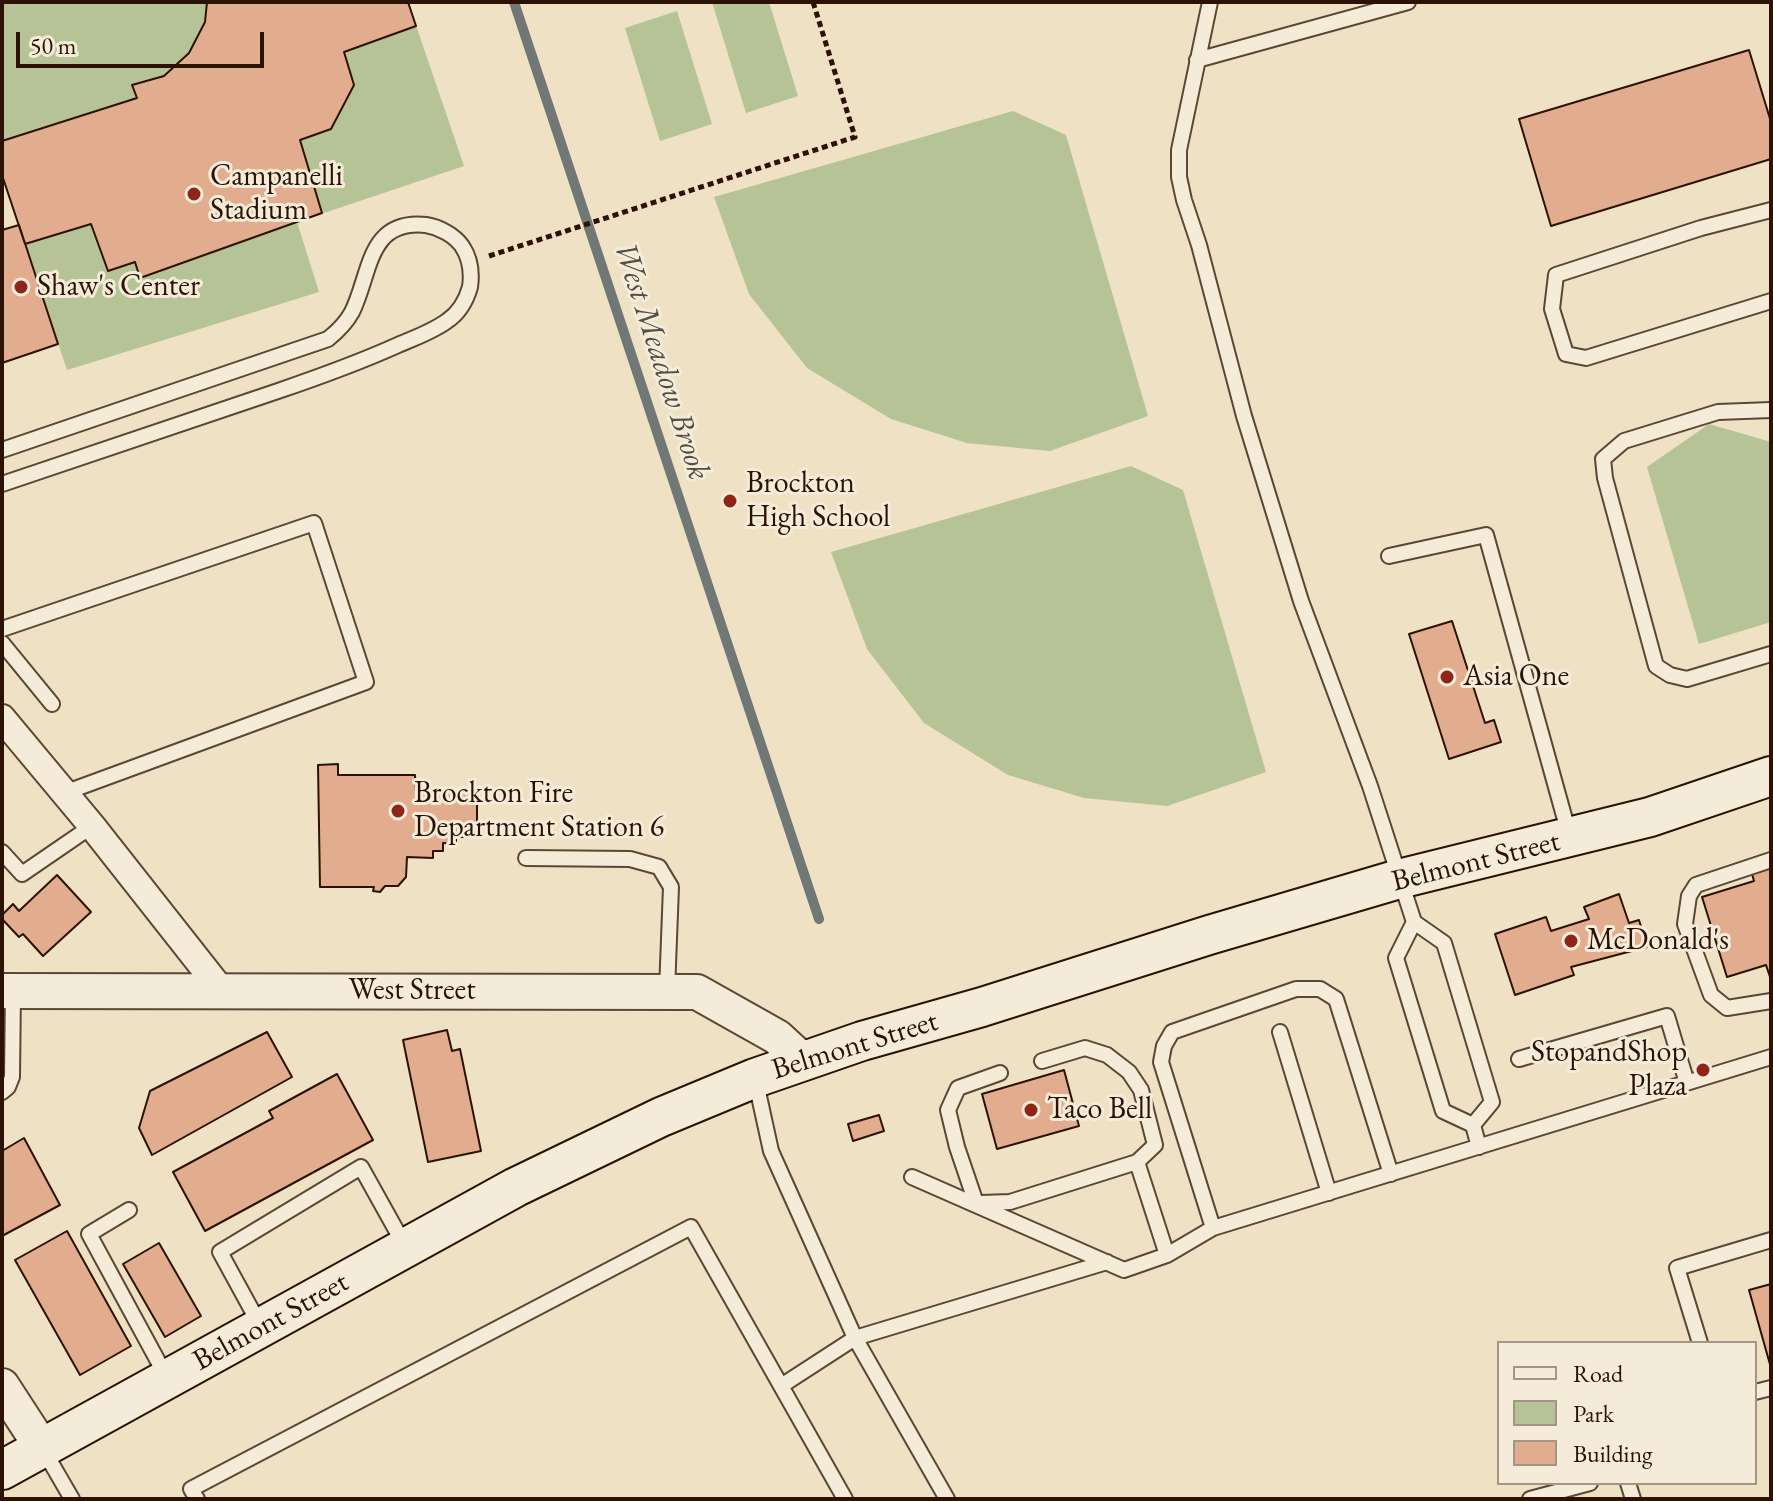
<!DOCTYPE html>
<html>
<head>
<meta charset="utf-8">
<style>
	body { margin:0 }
	#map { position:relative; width:1773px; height:1501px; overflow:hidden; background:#eee1c4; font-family:"EB Garamond",serif }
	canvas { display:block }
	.frame { position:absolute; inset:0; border:4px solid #2c1204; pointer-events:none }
	.legend { position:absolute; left:1497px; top:1341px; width:260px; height:144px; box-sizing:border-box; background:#f4ecd9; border:2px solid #a49584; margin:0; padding:10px 14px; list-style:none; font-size:24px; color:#2c1204 }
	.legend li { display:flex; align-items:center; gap:16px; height:40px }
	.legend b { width:40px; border:2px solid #a49584 }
	.scale { position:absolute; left:16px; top:32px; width:248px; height:36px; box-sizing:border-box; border:4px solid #2c1204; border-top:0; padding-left:10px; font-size:24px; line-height:28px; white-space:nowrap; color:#2c1204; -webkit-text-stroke:6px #f4ecd9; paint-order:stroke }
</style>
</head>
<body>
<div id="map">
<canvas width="1773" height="1501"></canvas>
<div class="frame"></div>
<ul class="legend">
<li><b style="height:10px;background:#f4ecd9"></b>Road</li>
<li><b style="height:22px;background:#b6c396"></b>Park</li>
<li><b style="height:22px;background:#e2ac8e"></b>Building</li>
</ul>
<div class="scale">50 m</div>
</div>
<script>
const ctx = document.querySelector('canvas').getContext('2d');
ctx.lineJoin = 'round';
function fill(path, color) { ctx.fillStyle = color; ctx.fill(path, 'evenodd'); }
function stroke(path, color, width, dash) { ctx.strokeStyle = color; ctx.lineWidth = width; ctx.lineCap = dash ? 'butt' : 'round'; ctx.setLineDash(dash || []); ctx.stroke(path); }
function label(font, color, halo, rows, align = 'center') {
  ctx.font = font + ' "EB Garamond",serif'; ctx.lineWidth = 6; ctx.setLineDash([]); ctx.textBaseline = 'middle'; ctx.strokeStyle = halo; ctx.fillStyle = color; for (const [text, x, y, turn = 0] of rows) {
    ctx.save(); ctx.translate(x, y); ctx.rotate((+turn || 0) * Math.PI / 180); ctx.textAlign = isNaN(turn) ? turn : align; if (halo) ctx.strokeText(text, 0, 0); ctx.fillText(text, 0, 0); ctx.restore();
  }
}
fill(new Path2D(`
	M2,2h406l56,164 -167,56 22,70 -252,78 -65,-195z
	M712,2h57l29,94 -52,17z
	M677,11l35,113 -52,17 -35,-113z
	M1013,111l53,24 82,281 -98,35 -83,-8 -76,-24 -84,-51 -58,-74 -35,-97z
	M1709,424l62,18v180l-72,22 -52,-177z
	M1131,466l52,24 83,282 -99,34 -83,-8 -76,-23 -84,-52 -57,-74 -36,-97z`), '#b6c396');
stroke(new Path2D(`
	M514,2l305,917`), '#707774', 10);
const building = new Path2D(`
	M207,2h201l8,24 -72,26 10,33 -23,44 -31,11 22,73 -182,65 -5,-16 -27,9 -17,-47 -66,20 -23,-69v-34l135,-43 -5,-13 32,-9 25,-23 16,-31z
	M1749,50l22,72v37l-220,67 -32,-107z
	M19,225l39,119 -56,19v-133z
	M1452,621l33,102 9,-3 7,22 -52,17 -40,-125z
	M338,764v11h77l1,17h61v37l-7,8h-14v7l-13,-1v8h-10v7l-26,-1 -1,20 -8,9h-13l-5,6 -7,-1 1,-4h-54l-2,-122z
	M1771,868v112l-5,-15 -39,12 -25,-80 52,-16 -2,-7z
	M57,875l34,37 -48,44 -20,-22 -4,3 -17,-18v-4l11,-11 6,7z
	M1619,894l10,29 10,-3 8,27 -76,20 3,8 -59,20 -20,-61 51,-17 5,14 38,-12 -5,-12z
	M447,1030l5,21 8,-2 21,102 -53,11 -25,-122z
	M267,1032l25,45 -140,78 -13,-27 11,-37z
	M1064,1070l15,56 -82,23 -15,-55z
	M337,1074l36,66 -168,91 -32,-59 100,-54 -4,-7z
	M879,1115l5,16 -31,10 -5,-17z
	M24,1138l36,67 -58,31v-85z
	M67,1231l64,115 -51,29 -65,-115z
	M159,1243l42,73 -36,21 -42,-73z
	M1771,1284v84l-22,-78z`);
fill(building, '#e2ac8e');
stroke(building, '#2c1204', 2);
const service = new Path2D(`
	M1210,2l-31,148v27l5,23 15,45 45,171 57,185 69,185 44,136 30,21 48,159 -19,23
	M1197,60l211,-58
	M1771,210l-70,18 -145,47 -4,34 14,45 20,4 185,-57
	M1771,410l-53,2 -94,29 -21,18 2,19 51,188 14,9 17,4 84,-25
	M2,450l326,-111c10,-8 18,-16 24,-27 19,-38 15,-93 74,-87 13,2 28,10 36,21 8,12 10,27 8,41 -4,14 -11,26 -23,34 -15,11 -33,17 -49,24 -40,18 -79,32 -120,46 -92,31 -184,62 -276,93
	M1389,556l97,-21 83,299
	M2,629l312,-106 52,159 -302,111
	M2,643l50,61
	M2,852l20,22 70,-48
	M526,858l104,1 29,8 12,20 -4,104
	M1771,860l-75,25 -7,11 -4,28 26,71 16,13 44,-7
	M1414,922l-18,36 47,153 30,14 6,22
	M1280,1032l49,161
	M1519,1059l148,-43 20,67
	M1042,1061l43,-13 22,7 22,17 12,18 14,55 -18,17
	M755,1078l16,73 84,187 92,161
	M2,1092l6,-5 4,-10 1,-86
	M912,1177l212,93 43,-15 46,-27 558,-171
	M976,1203l-19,-56 -9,-37 10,-22 42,-15
	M981,1203l29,-1 127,-40 30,93
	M129,1210l-40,24 77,142
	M1213,1228l-52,-166 3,-16 8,-14 124,-43h24l16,10 55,175
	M261,1327l-41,-75 141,-85 44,79
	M1700,1343l-23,-75 94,-28
	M781,1386l74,-48 252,-76
	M1755,1392l16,-4
	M43,1449l29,50
	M1628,1483l5,16
	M197,1499l-6,-10 500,-262 154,272
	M1530,1499l60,-16`);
const minor = new Path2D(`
	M2,718l90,108 130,165`);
const tertiary = new Path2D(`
	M2,991l695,1 80,45 25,23
	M2,1386l41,63`);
const secondary = new Path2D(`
	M2,1470l514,-283 145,-70 94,-39 107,-37 120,-34 227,-72 190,-56 251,-62 121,-41`);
stroke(service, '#5c4634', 18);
stroke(minor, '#5c4634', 30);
stroke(tertiary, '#5c4634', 38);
stroke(secondary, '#2c1204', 42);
stroke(new Path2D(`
	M489,256l366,-119 -42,-135`), '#2c1204', 5, [6, 4]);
stroke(service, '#f4ecd9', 14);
stroke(minor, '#f4ecd9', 26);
stroke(tertiary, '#f4ecd9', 34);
stroke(secondary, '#f4ecd9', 38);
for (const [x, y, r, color] of [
	[194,194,8,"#8f2418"],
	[21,287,8,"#8f2418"],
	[730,501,8,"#8f2418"],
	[1447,677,8,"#8f2418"],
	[398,811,8,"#8f2418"],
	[1571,941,8,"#8f2418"],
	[1703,1070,8,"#8f2418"],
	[1031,1110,8,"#8f2418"]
]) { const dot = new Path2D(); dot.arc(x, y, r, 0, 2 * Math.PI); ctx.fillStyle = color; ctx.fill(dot); stroke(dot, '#f4ecd9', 3); }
label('30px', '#2c1204', '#f4ecd9', [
	["Campanelli",210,177],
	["Stadium",210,211],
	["Shaw's Center",37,287],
	["Brockton",746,484],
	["High School",746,518],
	["Asia One",1463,677],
	["Brockton Fire",414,794],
	["Department Station 6",414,828],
	["McDonald's",1587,941],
	["StopandShop",1687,1053,"right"],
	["Plaza",1687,1087,"right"],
	["Taco Bell",1047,1110]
], 'left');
label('30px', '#2c1204', '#f4ecd9', [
	["Belmont Street",1476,862,-14],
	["West Street",412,991],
	["Belmont Street",855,1046,-17],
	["Belmont Street",271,1322,-29]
]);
label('italic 32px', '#544d45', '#f4ecd9', [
	["West Meadow Brook",661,361,72]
]);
</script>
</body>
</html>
